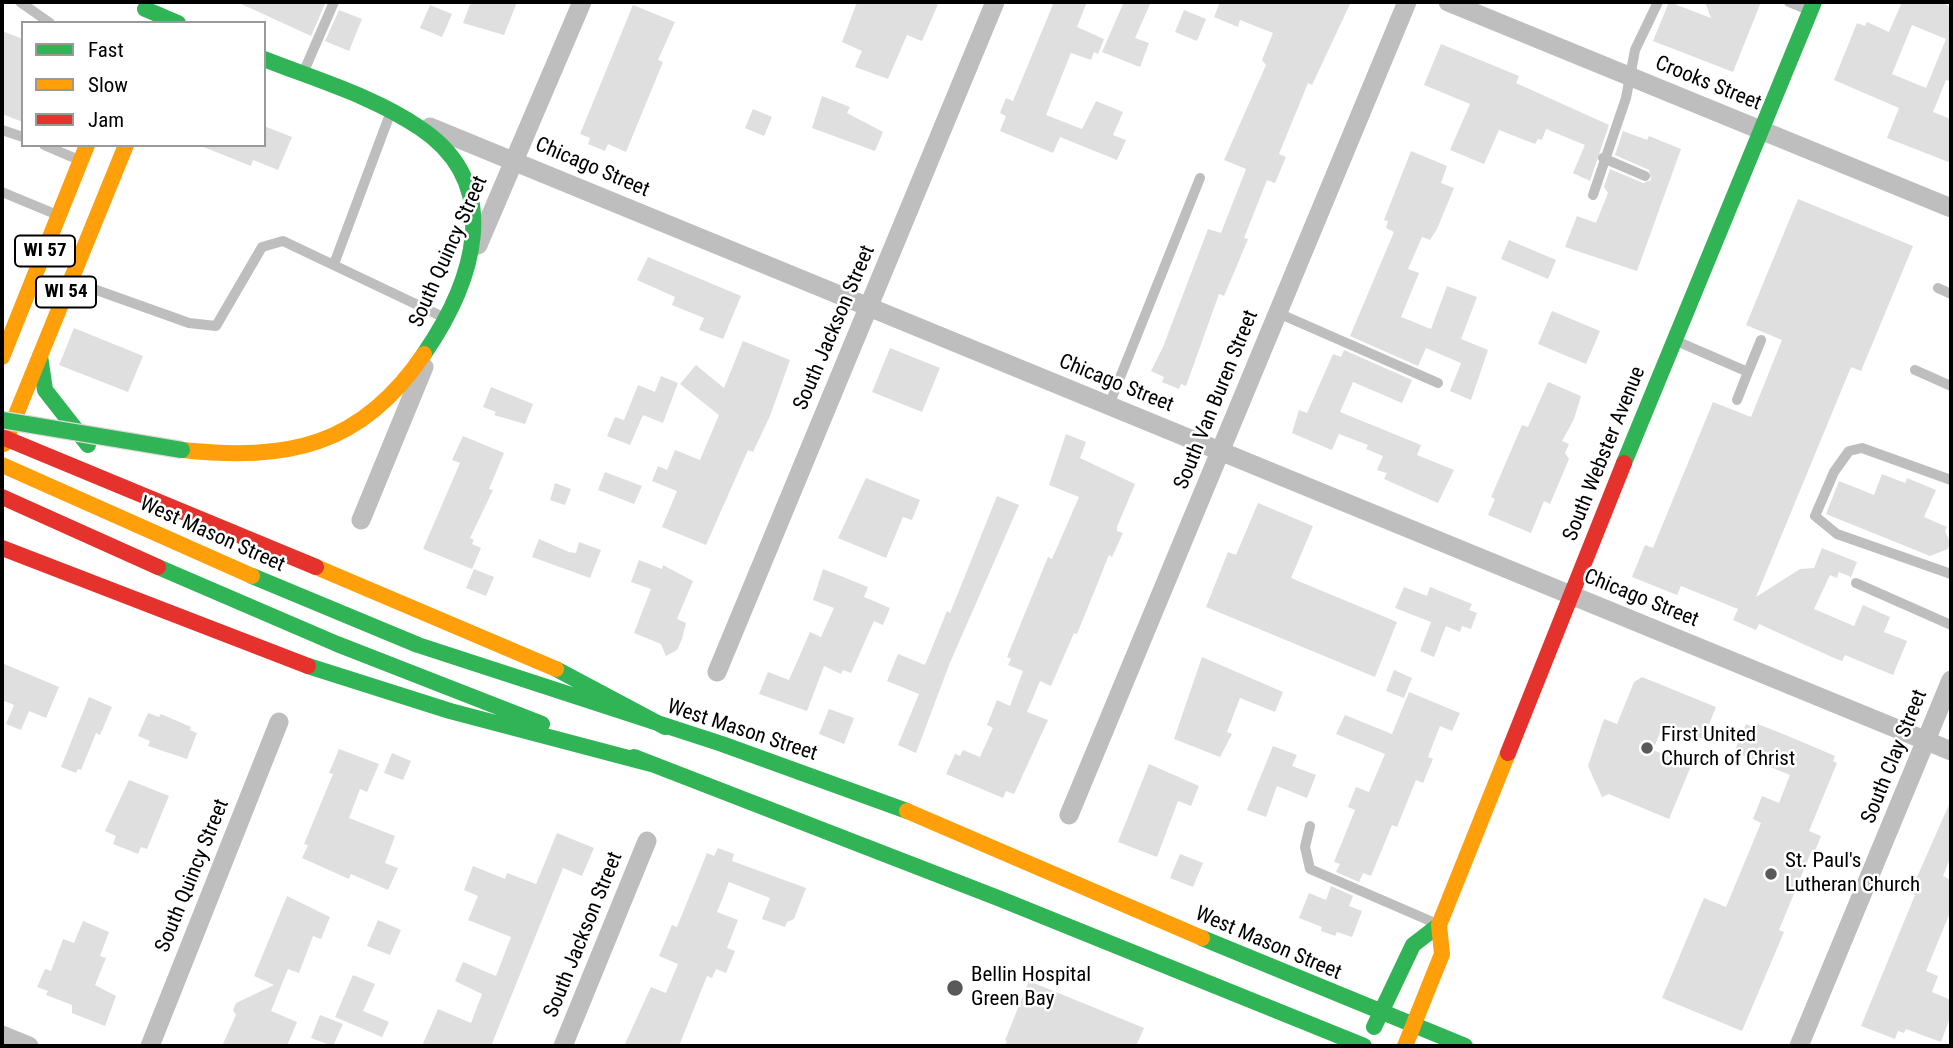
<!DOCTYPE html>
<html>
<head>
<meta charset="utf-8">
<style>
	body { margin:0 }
	#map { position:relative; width:1953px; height:1048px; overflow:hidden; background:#fff; font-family:"Roboto Condensed",sans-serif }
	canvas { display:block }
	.frame { position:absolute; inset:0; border:4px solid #000; pointer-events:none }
	.legend { position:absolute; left:21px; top:21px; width:245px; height:126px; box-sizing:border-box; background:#fff; border:2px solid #999; margin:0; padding:9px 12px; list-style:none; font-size:21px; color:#000 }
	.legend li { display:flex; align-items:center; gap:14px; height:35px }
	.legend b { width:35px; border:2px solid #999 }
</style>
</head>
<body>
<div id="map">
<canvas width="1953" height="1048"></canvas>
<div class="frame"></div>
<ul class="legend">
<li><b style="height:9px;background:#30b455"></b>Fast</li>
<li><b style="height:9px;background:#ff9f0a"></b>Slow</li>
<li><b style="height:9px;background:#e5322d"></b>Jam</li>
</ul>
</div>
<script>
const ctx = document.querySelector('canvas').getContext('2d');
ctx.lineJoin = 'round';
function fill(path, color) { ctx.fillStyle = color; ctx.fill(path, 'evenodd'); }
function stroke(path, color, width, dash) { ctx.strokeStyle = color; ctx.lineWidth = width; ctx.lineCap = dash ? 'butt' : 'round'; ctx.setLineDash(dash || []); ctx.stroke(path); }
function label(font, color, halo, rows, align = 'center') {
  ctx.font = font + ' "Roboto Condensed",sans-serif'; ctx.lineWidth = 5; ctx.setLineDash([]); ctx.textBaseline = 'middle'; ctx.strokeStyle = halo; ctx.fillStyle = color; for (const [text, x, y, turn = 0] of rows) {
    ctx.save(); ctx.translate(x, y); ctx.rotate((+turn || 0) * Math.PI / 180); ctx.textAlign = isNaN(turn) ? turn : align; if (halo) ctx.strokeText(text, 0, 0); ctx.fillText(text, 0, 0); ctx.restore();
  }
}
fill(new Path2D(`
	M237,2h81l7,2 -14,32z
	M471,2h46l-13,33 -41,-12z
	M857,2h82l-17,39 -15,-6 -19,44 -33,-12 7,-16 -20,-9z
	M1054,2h33l-10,25 27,12 -6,15 -4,-2 -3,8 -20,-7 -25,62 36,14 14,-28 27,11 -10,23 13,5 -9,20 -57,-23 -7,16 -53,-22 6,-15 -6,-3 6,-15 7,3z
	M1124,2h27l-16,36 14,5 -9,24 -38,-15z
	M1220,2h131l-39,83 -4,-2 -29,71 7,3 -11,26 -8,-3 -23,58 4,1 -10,24 -14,33 -5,-2 -33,92 -5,-2 -2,5 -17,-7 2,-5 -13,-6 12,-24 45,-118 13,4 25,-64 -22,-9 42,-95 -4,-5 11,-27 -33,-13 -2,7 -24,-10z
	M1669,2l42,16 -6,-16h56l-28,70 -80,-31z
	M1902,2h38l11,5v75l-5,-2 -13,32 18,7v44l-64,-25 12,-30 -65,-28 23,-57 8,3 2,-4 22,10zM1912,25l34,14 -20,49 -34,-14z
	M430,5l22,9 -10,23 -22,-9z
	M633,5l42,17 -17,38 5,2 -37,90 -18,-8 -3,7 -17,-7 2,-6 -10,-4z
	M339,10l23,9 -13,32 -24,-10z
	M1184,10l22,9 -9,22 -22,-9z
	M2,31l21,8v83l-21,-8z
	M1441,44l78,32 -3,7 93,42 -19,56 -17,-8 12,-28 -39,-16 -4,11 -4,-1 -3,5 -36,-14 -15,34 -34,-14 20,-46 -46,-19z
	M822,96l28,11 -3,6 36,19 -8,19 -63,-23z
	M753,109l19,8 -8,19 -19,-8z
	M264,126l28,11 -14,33 -25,-10 -2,6 -50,-20 63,-1z
	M1623,131l24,9 2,-4 32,13 -44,122 -72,-24 12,-31 19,7 12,-30 -4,-6 6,-18 33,14 8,-3 -2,-10 -34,-15z
	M1411,151l36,15 -6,17 13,5 -17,41 -7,11 -8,-3 -14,32 11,4 -18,44 30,12 16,-43 30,11 -16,42 27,11 -17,50 -21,-9 11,-28 -35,-15 -8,18 -68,-30 44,-104 -8,-4 2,-7 -4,-1z
	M1798,199l115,47 -52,125 -10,-4 -95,230 44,-28 14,-1 8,-20 35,14 -6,15 -12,-5 -2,6 -7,-3 -16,34 40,17 9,-21 27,12 -6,15 23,9 -14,34 -48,-20 -3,6 -8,-3 -75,-34 -3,6 -23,-10 5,-11 -57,-23 -4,9 -45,-18 13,-32 8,3 60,-146 38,15 31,-77 -36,-15z
	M1509,240l47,20 -8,19 -47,-20z
	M648,257l93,39 -18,43 -24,-9 5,-12 -32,-13 3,-8 -38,-17z
	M1552,311l48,20 -14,33 -48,-20z
	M74,328l69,28 -15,36 -69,-27z
	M743,341l47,19 -20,56 -17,36 -5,-2 -42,95 -44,-18 15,-36 -25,-10 6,-15 9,4 8,-20 25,10 19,-45 -39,-31 16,-19 28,23z
	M890,348l50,20 -18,44 -50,-20z
	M1344,350l68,30 -10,23 -49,-21 -13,30 81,33 -4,10 37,15 -16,33 -54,-24 3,-6 -10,-3 6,-14 -17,-7 2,-4 -29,-11 -7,16 -40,-17 7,-23 8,3 26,-59 8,3z
	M661,376l17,7 -15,40 -20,-8 -13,30 -23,-9 8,-19 9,3 14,-35 17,7z
	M1548,382l33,14 -7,23 -12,22 7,3 -4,9 4,6 -19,45 -6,-3 -13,32 -43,-18 7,-16 -4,-2 10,-23 21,-49 6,2z
	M491,387l42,17 -8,20 -31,-9 2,-3 -13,-5z
	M1066,434l20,8 -6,16 55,26 -18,43v4l6,2 -11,24 -3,-2 -32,79 -3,-1 -23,53 -11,-5 -13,31 21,8 -34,74 -8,-3 -3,7 -57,-24 9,-20 5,2 3,-6 17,7 13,-29 -6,-3 10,-25 13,6 13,-35 -15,-6 3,-6 -4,-2 41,-100 4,2 27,-62 -30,-12z
	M463,436l41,17 -15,36 4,1 -23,48 4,2 -2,4 9,4 -9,21 -49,-20 37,-86 -8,-3z
	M605,472l37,14 -8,18 -36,-14z
	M1882,474l23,9 2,-5 29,12 -12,27 23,10 -2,4 5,11 -2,7 -18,7 -104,-42 13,-33 35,14z
	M866,478l54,22 -8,20 -9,-3 -17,41 -48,-20z
	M555,483l16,6 -6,16 -15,-5z
	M997,496l22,9 -70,160 -33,88 -18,-8 21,-51 -32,-13 11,-27 27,11 22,-54 3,2z
	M1258,503l55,23 -22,52 106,44 -22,55 -169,-70 22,-55 8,3z
	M539,539l30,13 7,1 3,-11 22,8 -11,28 -58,-21z
	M639,560l23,9 1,-4 30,16 -16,38 9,4 -4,16 -5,11 -11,6 -5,-12 -27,-11 17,-44 -20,-7z
	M474,569l20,8 -8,19 -20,-8z
	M823,569l45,18 -4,10 26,11 -7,17 -9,-4 -23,52 -8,-3 -2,4 -17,-8 -17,45 -48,-17 9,-22 21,8 21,-48 11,5 13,-29 -21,-8z
	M1404,587l23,9 3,-9 42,17 -3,6 8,3 -6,16 -9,-3 -2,6 -14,-6 -12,31 -14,-6 11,-29 -36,-14z
	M1202,657l81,35 -8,20 -35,-14 -13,34 5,2 -12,23 -46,-18z
	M2,663l57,24 -13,31 -17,-7 -8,19 -15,-6 8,-19 -12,-5z
	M1394,670l18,8 -8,20 -18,-7z
	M1642,677l74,30 -13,32 -39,-16 -11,27 38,16 -22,53 -60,-25 -7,3 -14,-31 16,-47 13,5 17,-42z
	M1409,692l51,21 -8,18 -12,-5 -12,31 5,2 -10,24 -7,-3 -19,47 -5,-2 -21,51 -8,-3 -4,9 -23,-10 4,-8 -6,-2 21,-52 -7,-3 8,-20 13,5 16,-38 -49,-20 9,-19 47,19z
	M89,697l23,10 -12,28 -4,-2 -15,37 -3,-1 -2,4 -15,-6z
	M829,709l25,9 -10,26 -25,-10z
	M148,713l11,4 2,-3 30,13 -1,3 7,3 -10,26 -39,-13 2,-5 -12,-5z
	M1746,724l10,4 2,-4 30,12 47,20 -2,5 4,2 -28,68 12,5 -6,15 -3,-1 -33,80 5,2 -42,99 -80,-33 42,-100 22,9 35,-84 -8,-4 9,-23 17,7 11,-28 -56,-23z
	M1273,746l24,9 -5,11 24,9 -9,23 -30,-12 -11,31 -19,-7z
	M339,749l40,15 -12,28 -7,-3 -11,29 46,18 -10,27 13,5 -10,22 -37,-16 -2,5 -47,-21 6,-13 -4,-1 29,-70 -4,-1z
	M392,753l19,8 -8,19 -19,-7z
	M1149,764l50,22 -8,20 -13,-5 -21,56 -39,-15z
	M129,780l40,16 -22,53 -6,-2 -3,7 -25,-10 3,-8 -11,-5z
	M1951,800v56l-8,20 8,4v30l-25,61 12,5 -6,16 19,8v15l-10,27 -35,-13 -2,4 -6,-2 -3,8 -34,-13 54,-131 -5,-2z
	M557,833l37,15 -12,28 -19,-8 -72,178h-69l16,-37 33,14 11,-29 -27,-13 8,-19 33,14 15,-39 -43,-17 10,-24 -14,-6 9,-24 32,13 2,-6 29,11z
	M718,848l16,6 -2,7 74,27 -12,31 -7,3 -2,5 -23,-8 8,-21 -41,-16 -12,30 21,8 -11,28 8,3 -9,22 -10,-4 -4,9 -5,-2 -28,70h-55l27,-59 15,6 12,-29 -19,-8 13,-31 5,2 30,-74 7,3z
	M1180,854l23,9 -10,24 -23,-9z
	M1331,886l22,10 -4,10 13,5 -10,26 -15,-5 -2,4 -14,-5 1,-4 -23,-9 10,-25 17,7z
	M287,896l43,21 -9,22 -8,-3 -14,37 -11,-4 -17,42 26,11 -10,24h-65l14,-31 -3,-5 3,-7 38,-18 -20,-9z
	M378,920l23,10 -11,25 -23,-9z
	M83,921l26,11 -9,24 6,2 -11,27 21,11 -11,30 -33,-13v-8l-26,-10 2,-4 -11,-4 8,-18 6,2 12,-32 11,4z
	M353,975l22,9 -12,27 26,11 -7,15 -47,-20z
	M1029,981l115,47 -8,18h-131l2,-5 -2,-1z
	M320,1015l23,9 -10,22 -22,-8z`), '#dfdfdf');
stroke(new Path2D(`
	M20,2l30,21
	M1789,2l19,8
	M304,71l30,-69
	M2,130l21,7
	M44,145l35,15
	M1603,158l42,18
	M2,192l53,22
	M1593,195l33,-97 9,-48 23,-48
	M334,264l56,-150
	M74,282l115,41 27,3 46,-79 21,-6 160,76
	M1938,288l13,6
	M1278,313l160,70
	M1674,340l74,32 13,-32
	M1915,370l36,16
	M1737,400l11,-28
	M1109,405l91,-227
	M1951,480l-89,-32 -13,3 -15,21 -19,44 22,18 114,40
	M1856,583l95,42
	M1310,826l-5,21 5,22 125,54`), '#bebebe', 10);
stroke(new Path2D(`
	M1448,2l503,206
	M430,127l1521,624
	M478,245l104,-243
	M361,520l63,-153
	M717,672l278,-670
	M1069,815l338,-813
	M2,1035l27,11
	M150,1046l129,-324
	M563,1046l84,-205
	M1799,1046l152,-366`), '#bebebe', 19);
stroke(new Path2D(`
	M145,9l33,14
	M264,59c53,21 109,37 156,69 87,58 52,156 4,226
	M40,356l5,34 43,55
	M1624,463l190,-461
	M158,567l179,77 205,80
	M252,576l166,69 304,99 185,67
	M308,666l142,45 205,54
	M556,669l109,58
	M634,757l364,141 366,148
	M1202,938l263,108
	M1374,1027l39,-82 26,-20`), '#30b455', 16);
stroke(new Path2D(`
	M2,357l85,-212
	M4,444l122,-299
	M182,450c106,11 179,-3 242,-96
	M2,465l250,111
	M316,567l240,102
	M907,811l295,127
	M1405,1046l37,-92 -3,-29 69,-172`), '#ff9f0a', 16);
stroke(new Path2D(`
	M2,437l314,130
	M2,497l156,70
	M2,548l306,118
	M1508,753l116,-290`), '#e5322d', 16);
const fastBridge = new Path2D(`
	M2,420l180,30`);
stroke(fastBridge, '#dbdbdb', 19, []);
stroke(fastBridge, '#30b455', 16);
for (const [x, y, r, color] of [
	[1647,748,7,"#595959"],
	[1771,874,7,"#595959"],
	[955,988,9,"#595959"]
]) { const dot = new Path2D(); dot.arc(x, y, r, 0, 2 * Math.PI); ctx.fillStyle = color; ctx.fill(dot); stroke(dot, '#fff', 2.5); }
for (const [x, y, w] of [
	[45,251,60],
	[66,292,60]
]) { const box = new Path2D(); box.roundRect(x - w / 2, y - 15.5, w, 31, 5); ctx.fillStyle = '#fff'; ctx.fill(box); stroke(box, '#000', 2); }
label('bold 19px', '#000', null, [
	["WI 57",45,251],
	["WI 54",66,292]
]);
label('21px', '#000', '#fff', [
	["Crooks Street",1708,84,22],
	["Chicago Street",592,168,23],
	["South Quincy Street",449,252,-66],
	["South Jackson Street",835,328,-67],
	["Chicago Street",1116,384,22],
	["South Van Buren Street",1217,400,-68],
	["South Webster Avenue",1605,454,-68],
	["West Mason Street",212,535,24],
	["Chicago Street",1641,599,22],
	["West Mason Street",742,731,18],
	["South Clay Street",1895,757,-68],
	["South Quincy Street",193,876,-68],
	["South Jackson Street",584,935,-68],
	["West Mason Street",1268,944,23]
]);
label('21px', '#000', '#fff', [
	["First United",1661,736],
	["Church of Christ",1661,760],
	["St. Paul's",1785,862],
	["Lutheran Church",1785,886],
	["Bellin Hospital",971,976],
	["Green Bay",971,1000]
], 'left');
</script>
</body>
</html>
